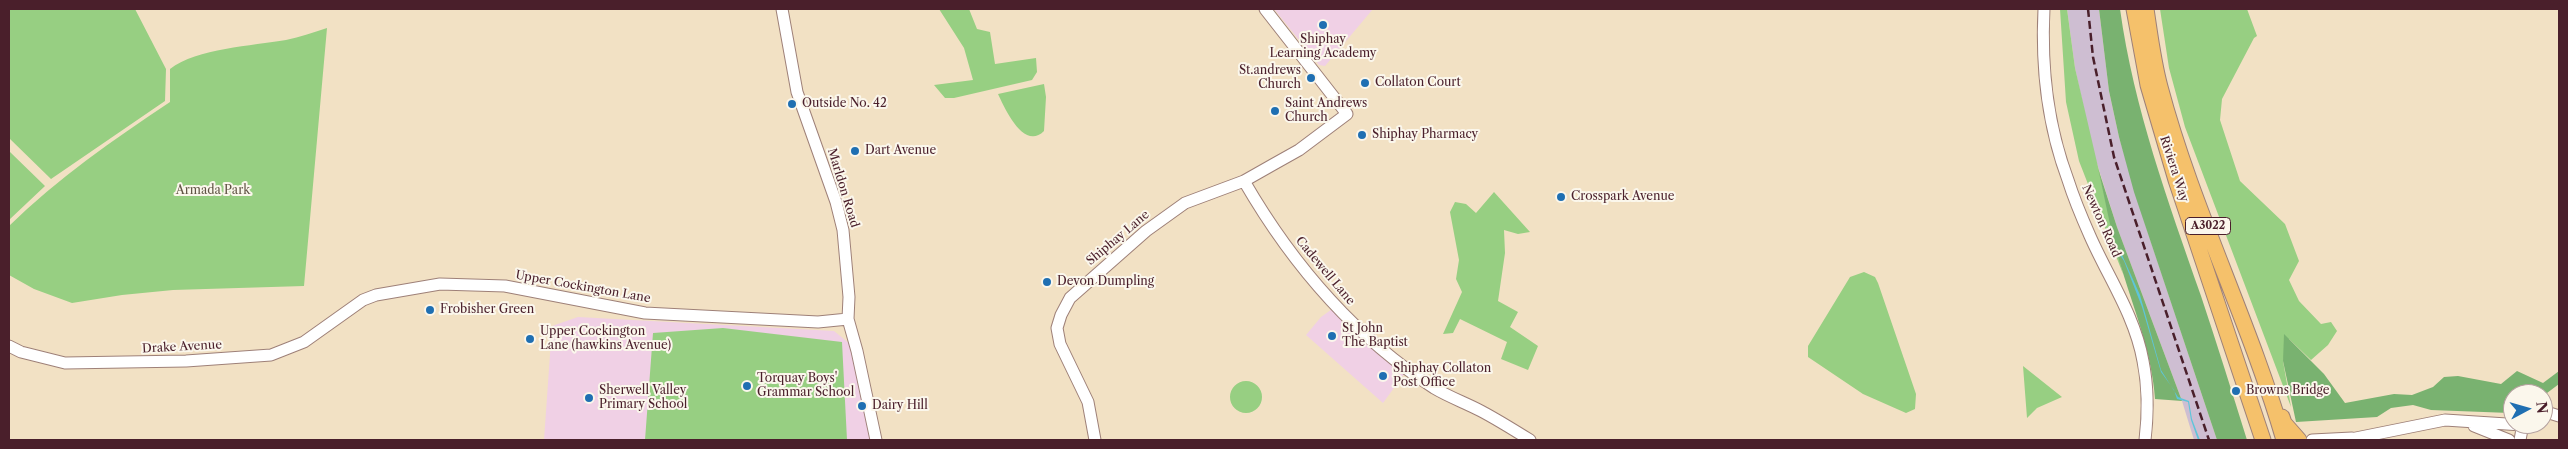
<!DOCTYPE html>
<html>
<head>
<meta charset="utf-8">
<style>
	body { margin:0 }
	#map { position:relative; width:2568px; height:449px; overflow:hidden; background:#f2e1c4; font-family:"Libre Caslon Text",serif }
	canvas { display:block }
	.frame { position:absolute; inset:0; border:10px solid #4a1f2b; pointer-events:none }
	.north { position:absolute; left:2503px; top:384px; width:50px; height:50px; box-sizing:border-box; background:#fbf7ec; border:1px solid #b4a19f; border-radius:50%; rotate:84deg; font-size:14px; font-weight:700; line-height:20px; text-align:center; color:#4a1f2b }
	.north::after { content:''; display:block; margin:auto; width:18px; height:22px; background:#1f6fb2; clip-path:polygon(50% 0,100% 100%,50% 72%,0 100%) }
</style>
</head>
<body>
<div id="map">
<canvas width="2568" height="449"></canvas>
<div class="frame"></div>
<div class="north">N</div>
</div>
<script>
const ctx = document.querySelector('canvas').getContext('2d');
ctx.lineJoin = 'round';
function fill(path, color) { ctx.fillStyle = color; ctx.fill(path, 'evenodd'); }
function stroke(path, color, width, dash) { ctx.strokeStyle = color; ctx.lineWidth = width; ctx.lineCap = dash ? 'butt' : 'round'; ctx.setLineDash(dash || []); ctx.stroke(path); }
function label(font, color, halo, rows, align = 'center') {
  ctx.font = font + ' "Libre Caslon Text",serif'; ctx.lineWidth = 4; ctx.setLineDash([]); ctx.textBaseline = 'middle'; ctx.strokeStyle = halo; ctx.fillStyle = color; for (const [text, x, y, turn = 0] of rows) {
    ctx.save(); ctx.translate(x, y); ctx.rotate((+turn || 0) * Math.PI / 180); ctx.textAlign = isNaN(turn) ? turn : align; if (halo) ctx.strokeText(text, 0, 0); ctx.fillText(text, 0, 0); ctx.restore();
  }
}
fill(new Path2D(`
	M1274,9h99l-48,57 -6,-1z
	M1335,307l72,63 -24,33 -77,-68 15,-18z
	M578,317l256,14 16,13 21,95 -327,1 8,-114z`), '#f0d0e5');
fill(new Path2D(`
	M2067,9h32l10,82 10,46 27,90 71,213h-23l-12,-39 -65,-174 -24,-76 -18,-83z`), '#cebed2');
fill(new Path2D(`
	M9,9h126l31,60 -1,32 -114,78 -42,-41z
	M939,9h30l8,20 13,3 5,32 41,-6 1,14 -5,8 -78,18h-9l-11,-13 39,-5 -9,-32z
	M2060,9h7l8,59 48,206 -44,-113 -13,-59z
	M2160,9h87l10,27 -3,2 -32,61 -2,21 20,61 45,43 14,37 -10,19 10,21 22,23 10,-2 6,9 -9,14 -17,15 -22,-21 -6,22 8,46 -106,-280 -16,-59z
	M327,28l-23,258 -131,4 -51,5 -50,8 -38,-14 -25,-14v-49c49,-48 104,-86 161,-124v-33c27,-21 82,-23 116,-29 14,-3 28,-8 41,-12z
	M1044,84l2,13 -2,34c-20,20 -39,-22 -46,-37z
	M9,151l36,35 -36,34z
	M1494,192l36,40 -12,2 -14,-4 1,23 -7,48 20,11 -8,15 28,19 -10,24 -27,-11 6,-17 -47,-23 -7,14 -10,1 19,-42 -6,-13 3,-19 -9,-48 5,-10 11,2 10,9z
	M1864,272l11,5 3,6 38,111 -1,15 -9,4 -43,-19 -55,-37v-11l42,-69z
	M723,328l119,14 5,98h-202l8,-107z
	M2023,366l39,31 -25,11 -10,10z
	M1230 397a16 16 0 1 1 32 0a16 16 0 1 1-32 0Z`), '#97cf82');
fill(new Path2D(`
	M2099,9h21c14,100 48,192 81,287 16,48 31,96 46,144h-30l-83,-248 -15,-55 -10,-46z
	M2098,168l19,59 65,174 -27,-2c-3,-44 -19,-84 -32,-126 -11,-34 -17,-70 -25,-105z
	M2284,334l40,40 21,29 49,-9 18,1 21,-8 11,-10 14,-1 43,8 16,-13 26,12 16,-12v13l-16,12 -30,-2v19h-3l-79,-3 -18,-5 -22,3 -14,9 -81,5 -13,-61z`), '#79b270');
fill(new Path2D(`
	M2118,252l4,3 18,40 21,75 17,27 11,4 3,18 8,21h-2l-7,-20 -3,-18 -11,-3 -3,-9 -13,-18 -19,-65 -18,-46z`), '#5ec5da');
const tertiary = new Path2D(`
	M782,9l15,83 39,110 7,28 6,67 -1,22 9,32 19,89
	M2044,9c-3,59 3,115 24,171 6,19 14,38 22,56 18,41 45,80 53,125 5,25 5,54 2,79
	M1244,181c48,83 108,154 190,207 15,9 32,15 47,23 17,9 33,19 49,29
	M9,346l12,6 44,11 121,-2 85,-6 33,-13 59,-42 13,-5 64,-11 65,2 140,27 173,9 30,-3
	M2543,411l16,5
	M2474,426l35,14
	M1095,440l-7,-38 -28,-58 -3,-16 4,-13 9,-17 76,-67 39,-28 59,-22 30,-17 25,-14 48,-36 -82,-105
	M2312,440l40,-2
	M2346,440l99,-20 77,5
	M2520,440l3,-16`);
const primary = new Path2D(`
	M2134,9l14,76 28,95 87,260
	M2146,9c4,26 7,52 14,78 32,121 89,233 124,353
	M2282,417l2,6 15,17`);
stroke(tertiary, '#9e8078', 13);
stroke(primary, '#9e8078', 17);
stroke(tertiary, '#fff', 11);
stroke(primary, '#f5c16b', 15);
stroke(new Path2D(`
	M2088,9l5,48 21,100 95,283`), '#4a1f2b', 2.5, [8, 4]);
for (const [x, y, r, color] of [
	[1323,25,5,"#1f6fb2"],
	[1311,78,5,"#1f6fb2"],
	[1365,83,5,"#1f6fb2"],
	[792,104,5,"#1f6fb2"],
	[1275,111,5,"#1f6fb2"],
	[1362,135,5,"#1f6fb2"],
	[855,151,5,"#1f6fb2"],
	[1561,197,5,"#1f6fb2"],
	[1047,282,5,"#1f6fb2"],
	[430,310,5,"#1f6fb2"],
	[1332,336,5,"#1f6fb2"],
	[530,339,5,"#1f6fb2"],
	[1383,376,5,"#1f6fb2"],
	[747,386,5,"#1f6fb2"],
	[2236,391,5,"#1f6fb2"],
	[589,398,5,"#1f6fb2"],
	[862,406,5,"#1f6fb2"]
]) { const dot = new Path2D(); dot.arc(x, y, r, 0, 2 * Math.PI); ctx.fillStyle = color; ctx.fill(dot); stroke(dot, '#fbf7ec', 2); }
for (const [x, y, w] of [
	[2208,226,45]
]) { const box = new Path2D(); box.roundRect(x - w / 2, y - 8.5, w, 17, 4); ctx.fillStyle = '#fbf7ec'; ctx.fill(box); stroke(box, '#4a1f2b', 1); }
label('bold 11px', '#4a1f2b', null, [
	["A3022",2208,226]
]);
label('12px', '#4a1f2b', '#fbf7ec', [
	["Shiphay",1323,40,"center"],
	["Learning Academy",1323,54,"center"],
	["St.andrews",1301,71,"right"],
	["Church",1301,85,"right"],
	["Collaton Court",1375,83],
	["Outside No. 42",802,104],
	["Saint Andrews",1285,104],
	["Church",1285,118],
	["Shiphay Pharmacy",1372,135],
	["Dart Avenue",865,151],
	["Crosspark Avenue",1571,197],
	["Devon Dumpling",1057,282],
	["Frobisher Green",440,310],
	["St John",1342,329],
	["The Baptist",1342,343],
	["Upper Cockington",540,332],
	["Lane (hawkins Avenue)",540,346],
	["Shiphay Collaton",1393,369],
	["Post Office",1393,383],
	["Torquay Boys'",757,379],
	["Grammar School",757,393],
	["Sherwell Valley",599,391],
	["Primary School",599,405],
	["Browns Bridge",2246,391],
	["Dairy Hill",872,406]
], 'left');
label('12px', '#4a1f2b', '#fbf7ec', [
	["Riviera Way",2174,169,72],
	["Marldon Road",843,188,73],
	["Newton Road",2101,221,66],
	["Shiphay Lane",1118,238,-40],
	["Cadewell Lane",1325,271,50],
	["Upper Cockington Lane",583,287,10],
	["Drake Avenue",182,347,-3]
]);
label('12px', '#615445', '#fbf7ec', [
	["Armada Park",213,191]
]);
</script>
</body>
</html>
